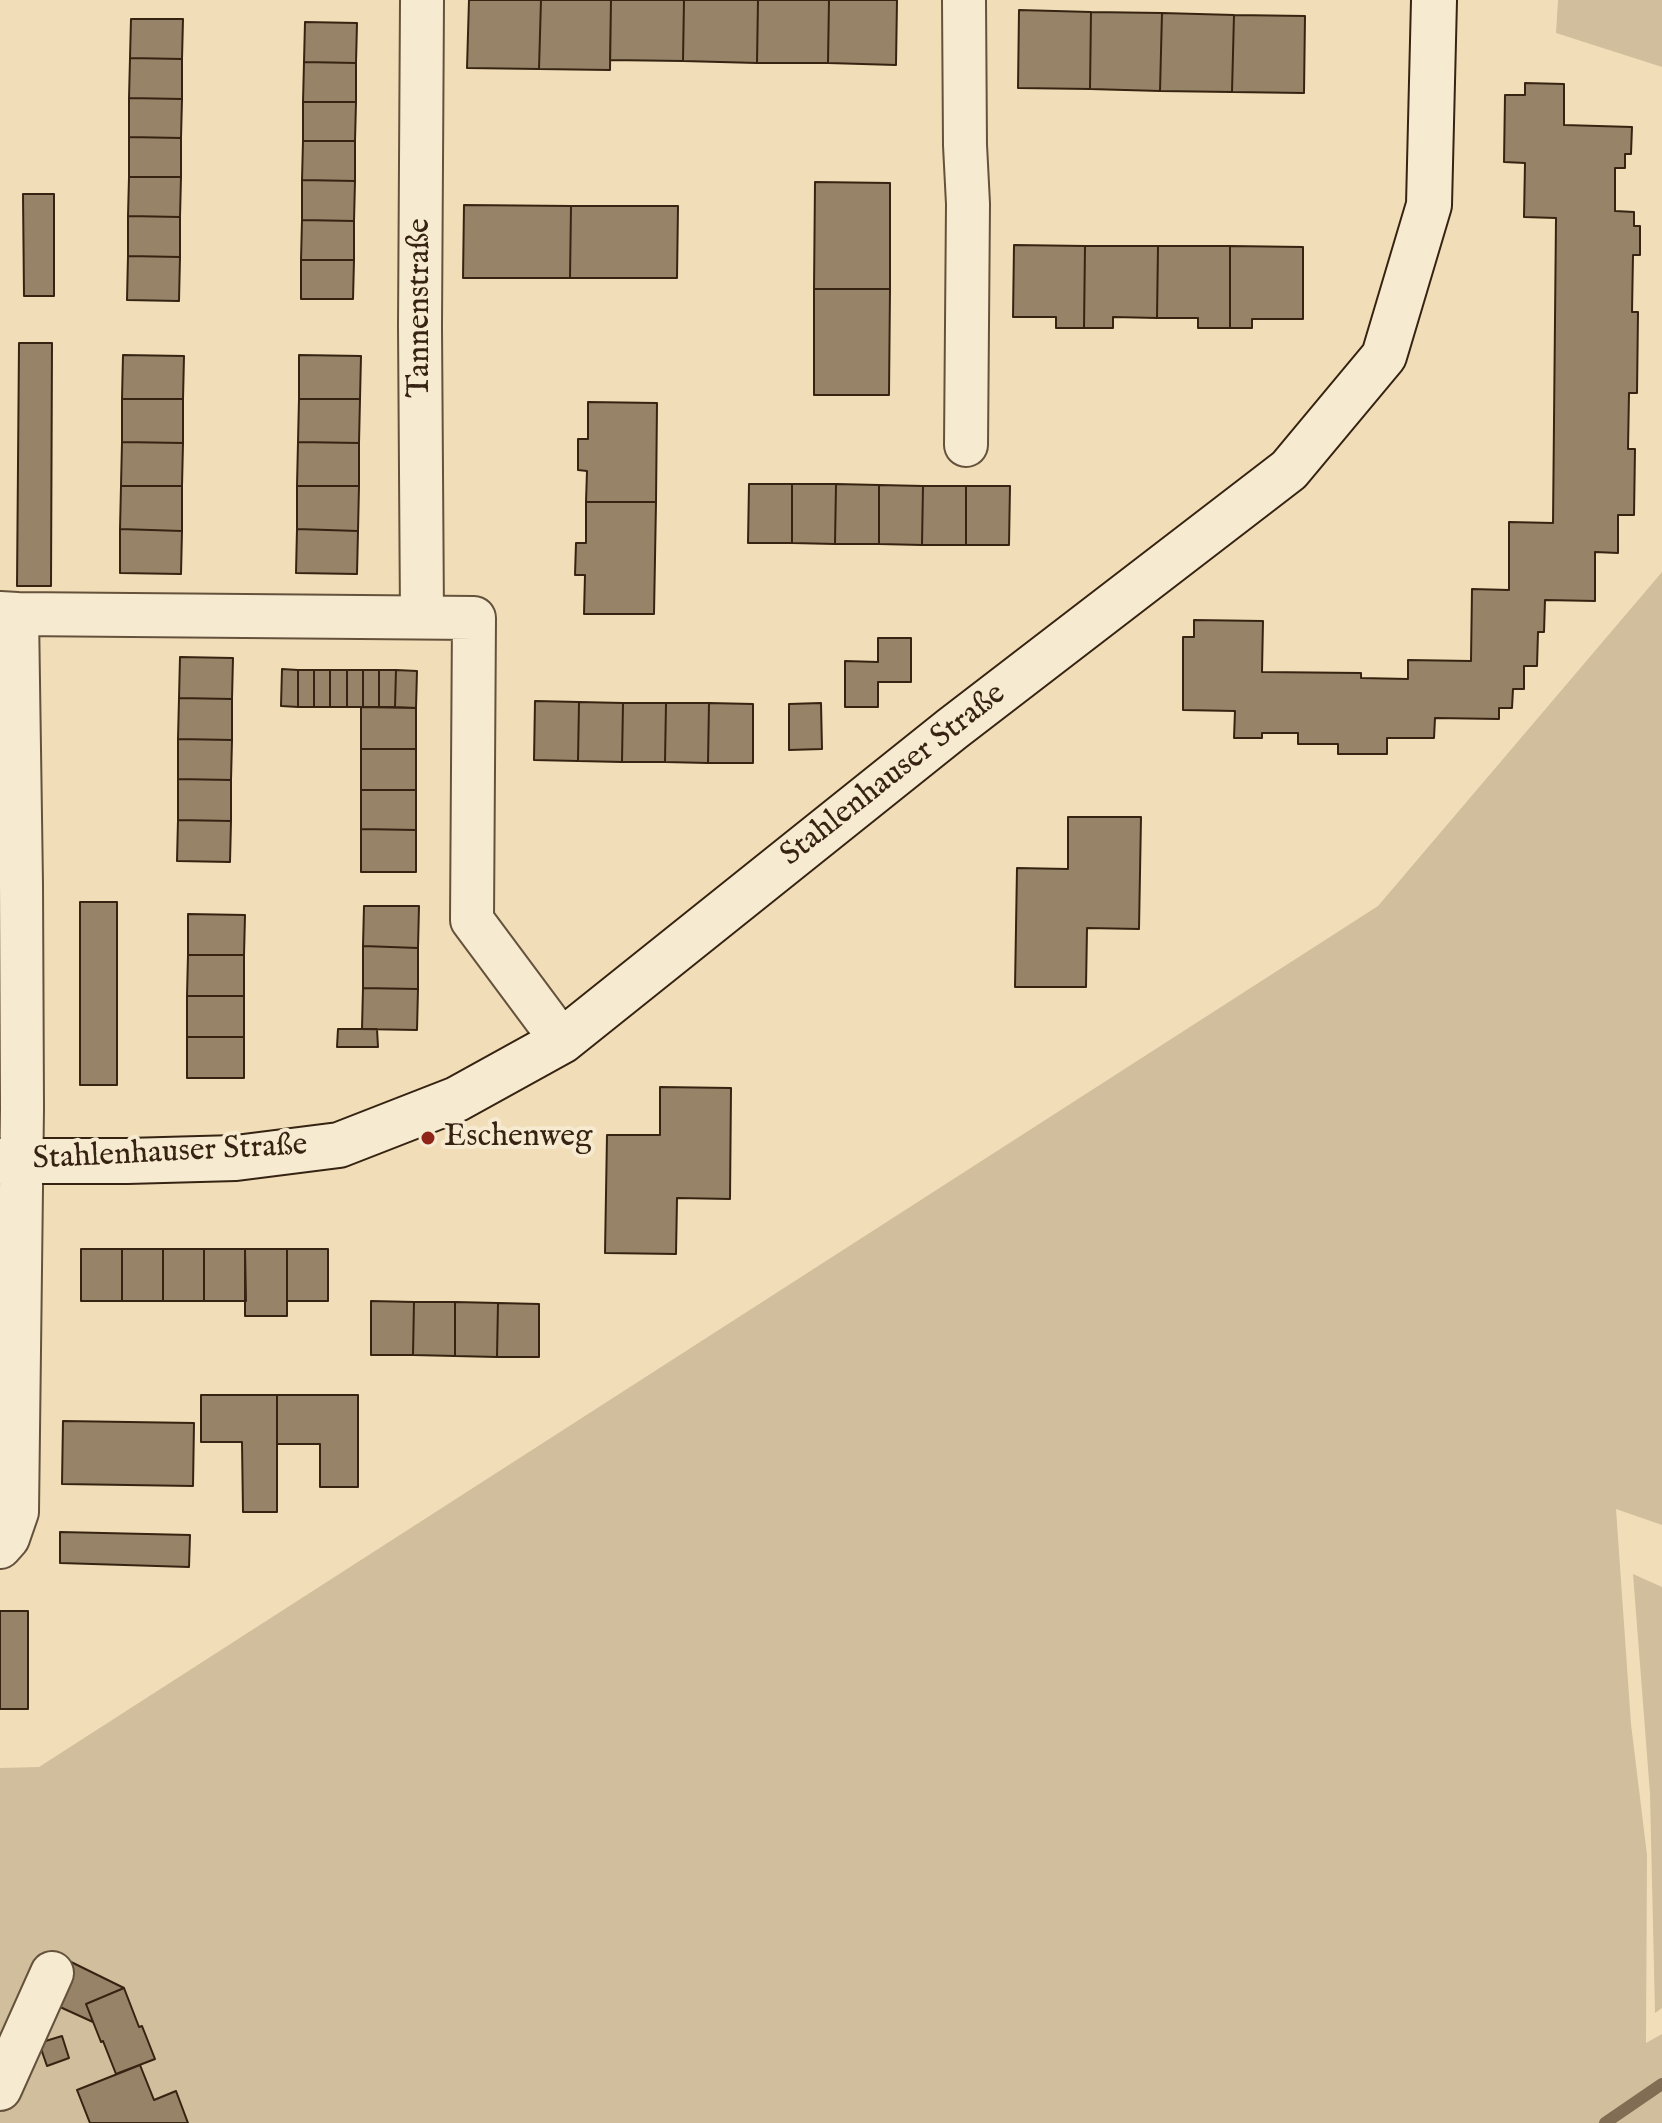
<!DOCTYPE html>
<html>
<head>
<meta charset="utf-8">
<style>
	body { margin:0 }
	canvas { display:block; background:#f1deb8 }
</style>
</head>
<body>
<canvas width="1662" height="2123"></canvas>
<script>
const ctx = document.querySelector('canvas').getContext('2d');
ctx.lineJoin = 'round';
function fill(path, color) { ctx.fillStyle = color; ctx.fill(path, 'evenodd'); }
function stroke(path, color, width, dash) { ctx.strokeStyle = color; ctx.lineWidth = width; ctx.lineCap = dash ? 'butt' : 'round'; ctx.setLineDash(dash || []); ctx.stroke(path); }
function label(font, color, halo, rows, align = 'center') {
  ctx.font = font + ' "IM FELL English",serif'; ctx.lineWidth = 8; ctx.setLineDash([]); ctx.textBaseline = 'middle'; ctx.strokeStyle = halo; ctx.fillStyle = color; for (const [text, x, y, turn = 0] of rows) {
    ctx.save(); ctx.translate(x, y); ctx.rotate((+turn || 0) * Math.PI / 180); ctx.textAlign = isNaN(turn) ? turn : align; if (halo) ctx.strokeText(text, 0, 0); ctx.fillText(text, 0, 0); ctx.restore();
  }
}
fill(new Path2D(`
	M1558,0h104v67l-106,-34z
	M1662,572v953l-46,-16 15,215 16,131 -1,188 16,-9v89h-1662v-355l39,-1 1339,-861z
	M1633,1574l29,13v421l-7,5 -5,-219z`), '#d1be9c');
stroke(new Path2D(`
	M1605,2123l57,-39`), '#806d54', 12);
const building = new Path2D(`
	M469,0h72l-2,69 -72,-1z
	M541,0h70l-1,70 -71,-1z
	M611,0h73l-1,61 -73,-1z
	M684,0h74l-1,63 -74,-2z
	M758,0h71l-1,63h-71z
	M829,0h68l-1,65 -68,-2z
	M1019,10l72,2 -1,77 -72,-1z
	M1091,12l71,1 -2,78 -70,-2z
	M1162,13l72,2 -2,77 -72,-1z
	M1234,15l71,1 -1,77 -72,-1z
	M131,19h52l-1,40 -52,-1z
	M305,22l52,1 -1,40 -52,-1z
	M130,58l52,1v40l-53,-1z
	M304,62l52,1v39h-53z
	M1525,83l39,1v41l68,2 -1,27h-6v14h-10v43l19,1v14h6v29h-7l-1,57h6l-1,81h-8l-1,56h7l-1,66h-16v38l-23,-1v49l-50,-1 -1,32h-6l-1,34h-13v23h-11l-1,19h-13v11l-64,-1 -1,20h-47v16h-49v-10h-40v-11h-36v5h-28l1,-27 -52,-1v-73h11v-17l69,1 -1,51 99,1v5l47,1v-19l63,1 1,-72 37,1v-68l44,1 3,-305 -32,-1 1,-54 -21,-1 1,-67h20z
	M129,98l53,1 -1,39 -52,-1z
	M303,102h53l-1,39h-52z
	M129,137l52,1v39h-52z
	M303,141h52v40l-53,-1z
	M129,177h52l-1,40 -52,-1z
	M302,180l53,1 -1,40 -52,-1z
	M815,182l75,1v106h-76z
	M23,194h31v102h-30z
	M464,205l107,1 -1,72h-107z
	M571,206h107l-1,72h-107z
	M128,216l52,1v40l-52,-1z
	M302,220l52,1v39h-53z
	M1014,245l71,1 -1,82h-28v-11h-43z
	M1085,246h73l-1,72 -44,-1v11h-29z
	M1158,246h72v82h-32v-10h-41z
	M1230,246l73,1v72h-51v9h-22z
	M128,256l52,1 -1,44 -52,-1z
	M301,260h53l-1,39h-52z
	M814,289h76l-1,106h-75z
	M19,343h33l-1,243h-34z
	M123,355l61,1 -1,43h-61z
	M299,355l62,1 -1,43h-61z
	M122,399h61v44l-61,-1z
	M299,399h61l-1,44 -61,-1z
	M588,402l69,1 -1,99h-70l1,-31 -9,-1v-31h10z
	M122,442l61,1 -1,43h-61z
	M298,442l61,1v43h-62z
	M749,484h43v59h-44z
	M792,484h44l-1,60 -43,-1z
	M836,484l43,1v59h-44z
	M879,485l44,1 -1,59 -43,-1z
	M121,486h61v45l-62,-2z
	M297,486h62l-1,45 -61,-2z
	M923,486h43v59h-44z
	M966,486h44l-1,59h-43z
	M586,502h70l-2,112h-70l1,-39h-10l1,-32h10z
	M120,529l62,2 -1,43 -61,-1z
	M297,529l61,2 -1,43 -61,-1z
	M878,638h33v44h-33v25h-33v-46l33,1z
	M180,657l53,1 -1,41 -53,-1z
	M282,669l16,1v37l-17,-1z
	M298,670h16v37h-16z
	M314,670h16v37h-16z
	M330,670h17v37h-17z
	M347,670h16v37h-16z
	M363,670h16v37h-16z
	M379,670h17l-1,37h-16z
	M396,670l21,1 -1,37 -21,-1z
	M179,698l53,1v41l-54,-1z
	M535,701l44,1 -1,59 -44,-1z
	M579,702l44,1 -1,59 -44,-1z
	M623,703h43l-1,59h-43z
	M666,703h43l-1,60 -43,-1z
	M709,703l44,1v59h-45z
	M821,703l1,46 -33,1v-46z
	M361,707l55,1v41h-55z
	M178,739l54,1 -1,40 -53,-1z
	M361,749h55v41h-55z
	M178,779l53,1v41l-53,-1z
	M361,790h55v40l-55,-1z
	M1068,817h73l-2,112 -52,-1 -1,59h-71l2,-119 51,1z
	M178,820l53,1 -1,41 -53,-1z
	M361,829l55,1v42h-55z
	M80,902h37v183h-37z
	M364,906h55l-1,42 -55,-2z
	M188,914l57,1 -1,40h-56z
	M363,946l55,2v41l-55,-1z
	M188,955h56v41h-57z
	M363,988l55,1 -1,41 -55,-1z
	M187,996h57v41h-57z
	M338,1029h39l1,18h-41z
	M187,1037h57v41h-57z
	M660,1087l71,1 -1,111 -53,-1 -1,56 -71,-1 2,-118h53z
	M81,1249h41v52h-41z
	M122,1249h41v52h-41z
	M163,1249h41v52h-41z
	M204,1249h41l1,52h-42z
	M245,1249h42v67h-42z
	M287,1249h41v52h-41z
	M371,1301l43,1 -1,53h-42z
	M414,1302h41v54l-42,-1z
	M455,1302l43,1 -1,54 -42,-1z
	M498,1303l41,1v53h-42z
	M201,1395h76v117h-34l-1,-70h-41z
	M277,1395h81v92h-38v-43h-43z
	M63,1421l131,2 -1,63 -131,-2z
	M60,1532l130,3 -1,32 -129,-4z
	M0,1611h28v98h-28z
	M67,1960l57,28 -38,16 7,18 -44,-20z
	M124,1988l15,39 3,-1 13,33 -39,15 -13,-33 -2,1 -15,-38z
	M62,2036l7,22 -22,8 -8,-23z
	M140,2065l14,35 22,-9 12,32h-98l-13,-33z`);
fill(building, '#978468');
stroke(building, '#362312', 2);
const street = new Path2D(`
	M422,0l-2,326 2,291
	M964,0l1,145 3,59 -2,241
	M0,613l17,1 4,270 1,224 -5,404 -9,26 -8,9
	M17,614l457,4 -2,302 90,121
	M0,2089l52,-116`);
const secondary = new Path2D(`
	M0,1161h127l109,-3 103,-13 118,-46 105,-58 390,-312 337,-259 95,-114 45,-151 5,-205`);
stroke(street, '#65523c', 46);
stroke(secondary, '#362312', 48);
stroke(street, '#f6ead1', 42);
stroke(secondary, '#f6ead1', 44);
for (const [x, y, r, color] of [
	[428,1138,8,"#8f2418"]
]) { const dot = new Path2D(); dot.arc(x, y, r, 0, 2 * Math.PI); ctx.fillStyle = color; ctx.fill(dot); stroke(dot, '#f6ead1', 3); }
label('32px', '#362312', '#f6ead1', [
	["Tannenstraße",421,308,-90],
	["Stahlenhauser Straße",894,776,-38],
	["Stahlenhauser Straße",170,1154,-3]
]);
label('32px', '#362312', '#f6ead1', [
	["Eschenweg",444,1138]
], 'left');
</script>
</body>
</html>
